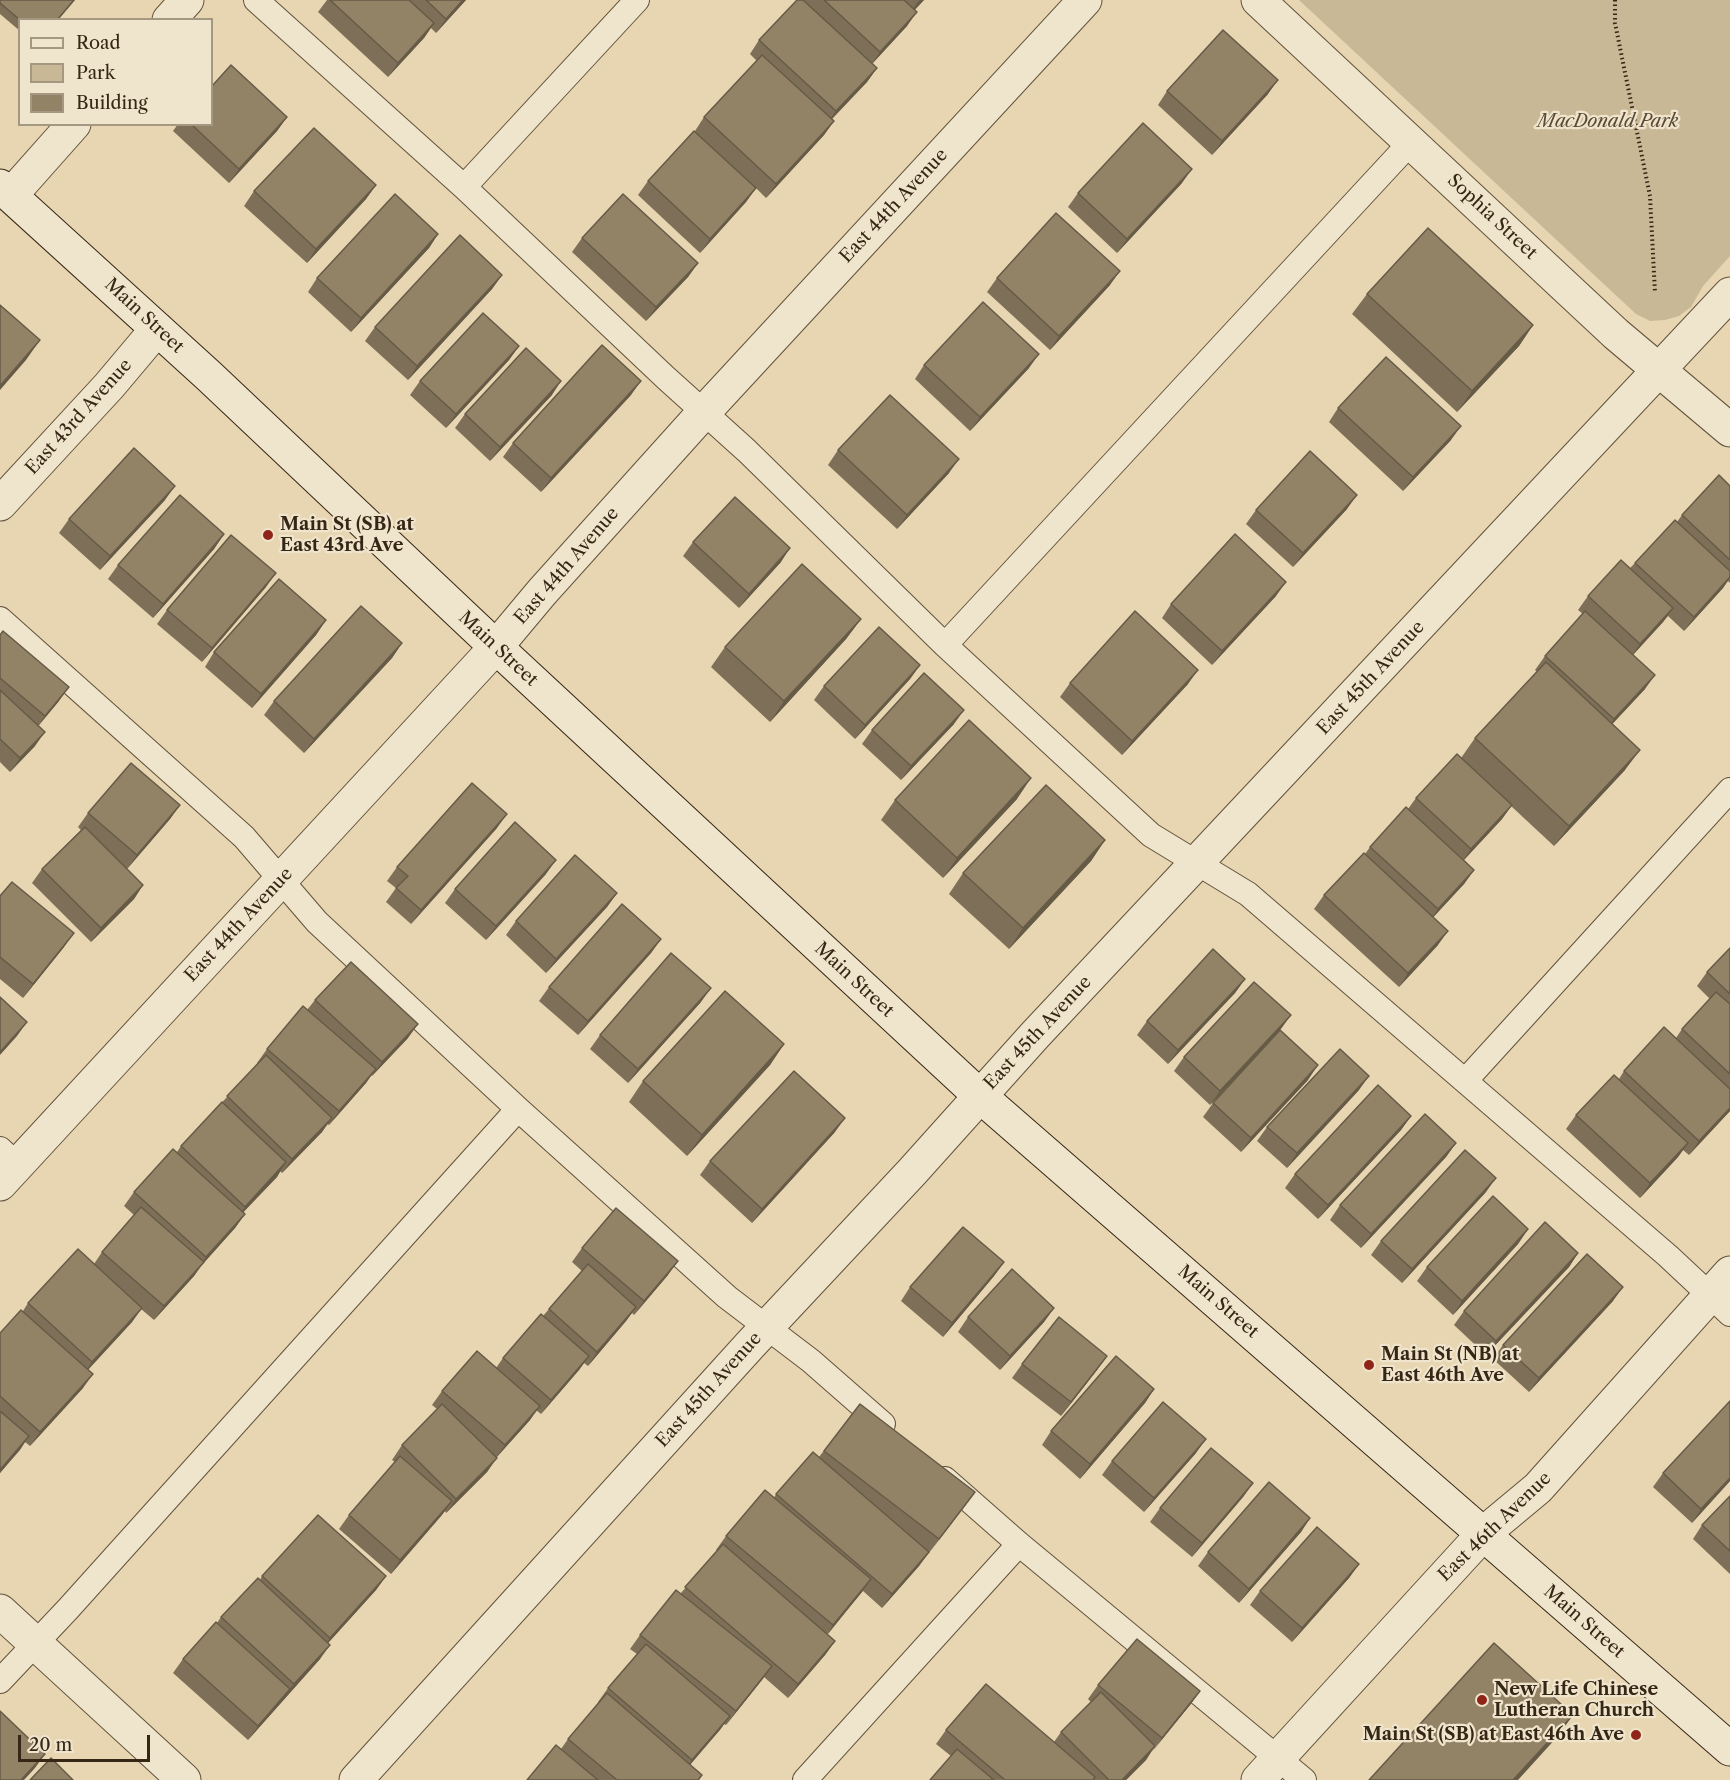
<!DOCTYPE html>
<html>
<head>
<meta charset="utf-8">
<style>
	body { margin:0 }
	#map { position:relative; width:1730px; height:1780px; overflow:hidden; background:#e7d6b1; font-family:"Libre Caslon Text",serif }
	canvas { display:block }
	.legend { position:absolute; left:18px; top:18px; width:195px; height:108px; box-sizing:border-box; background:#efe4cc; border:2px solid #a59883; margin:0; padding:8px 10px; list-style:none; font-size:18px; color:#362615 }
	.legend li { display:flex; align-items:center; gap:12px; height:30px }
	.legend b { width:30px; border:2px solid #a59883 }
	.scale { position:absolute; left:18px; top:1735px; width:132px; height:27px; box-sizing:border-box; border:3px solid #362615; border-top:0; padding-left:8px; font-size:18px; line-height:21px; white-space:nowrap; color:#362615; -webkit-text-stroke:4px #efe4cc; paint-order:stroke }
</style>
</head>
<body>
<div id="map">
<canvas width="1730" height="1780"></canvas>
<ul class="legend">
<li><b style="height:8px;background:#efe4cc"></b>Road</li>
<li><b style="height:16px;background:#c9b896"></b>Park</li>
<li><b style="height:16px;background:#928266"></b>Building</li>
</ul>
<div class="scale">20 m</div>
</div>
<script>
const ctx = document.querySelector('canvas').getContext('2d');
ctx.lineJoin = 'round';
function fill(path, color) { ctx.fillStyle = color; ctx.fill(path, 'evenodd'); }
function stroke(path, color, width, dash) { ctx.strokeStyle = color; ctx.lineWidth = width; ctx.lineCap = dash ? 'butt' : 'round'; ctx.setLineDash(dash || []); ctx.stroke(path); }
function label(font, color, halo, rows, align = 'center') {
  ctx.font = font + ' "Libre Caslon Text",serif'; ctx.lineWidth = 4.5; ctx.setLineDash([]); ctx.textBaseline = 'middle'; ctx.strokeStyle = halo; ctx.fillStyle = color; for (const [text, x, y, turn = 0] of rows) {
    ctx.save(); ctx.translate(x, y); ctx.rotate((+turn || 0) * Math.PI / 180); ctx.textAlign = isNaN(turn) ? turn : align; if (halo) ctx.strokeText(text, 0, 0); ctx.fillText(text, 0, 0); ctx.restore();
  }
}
fill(new Path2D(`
	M1299,0h431v256l-27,30 -12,21 -12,9 -14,4 -15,1 -14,-7z`), '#c9b896');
const service = new Path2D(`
	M256,0l208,187 202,191 81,73 198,194 206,190 97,59 420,362 62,58
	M464,187l173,-187
	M0,619l244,218 73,85 201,187 209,188 84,64 72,63
	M945,645l466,-503
	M1465,1081l265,-291
	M0,1149l18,17
	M945,1479l74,65 285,236
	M0,1681l68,-72 450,-500
	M805,1780l214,-236`);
const minor = new Path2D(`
	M1258,0l358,334 114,96
	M169,20l18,-20
	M11,195l63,-71
	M0,504l109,-118 48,-57
	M0,1184l496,-537 46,-55 162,-180 381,-412
	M0,1611l184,169
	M356,1780l394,-435 162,-173 123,-137 695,-741
	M1258,1780l226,-247 54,-45 192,-215`);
const secondary = new Path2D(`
	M0,186l209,190 287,271 484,449 750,653`);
stroke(service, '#62523c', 26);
stroke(minor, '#62523c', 35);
stroke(secondary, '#362615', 35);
stroke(new Path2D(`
	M1615,0v23l35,173 5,97`), '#362615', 4, [1.5, 3]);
stroke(service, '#efe4cc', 24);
stroke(minor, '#efe4cc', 33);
stroke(secondary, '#efe4cc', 33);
fill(new Path2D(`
	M0,0h75l-17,20h-38v11l-20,-17z
	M327,0h139l-30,33 -5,-5 -7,10 -36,39 -70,-65z
	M804,0h120l-9,10 -8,16 -35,38 5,4 -10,14 -35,37 2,2 -10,14 -58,63 -10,-10 -10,14 -46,51 -62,-58 10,-14 47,-50 9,-14 53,-56 -7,-7 9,-14z
	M1167,91l101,3 -56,61 -54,-50z
	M287,117l-10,14 -48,52 -56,-52 5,-7h34z
	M1182,183l-65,70 -49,-46 10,-14z
	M376,185l-10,14 -59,64 -63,-57 10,-15z
	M438,234l-9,14 -78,84 -43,-40 9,-14z
	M582,238l116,25 -10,14 -42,44 -74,-69z
	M502,275l-10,14 -84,91 -43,-39 10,-14z
	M997,278l113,7 -60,65 -63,-58z
	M1367,294l166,31 -14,21 -62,66 -105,-98z
	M519,346l-10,14 -63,68 -36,-33 10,-14z
	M924,365l105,3 -59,63 -55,-52z
	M552,395l-62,66 -35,-33 10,-14z
	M631,395l-90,97 -38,-35 10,-14z
	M1338,408l113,32 -48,51 -74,-69z
	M838,450l111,23 -52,56 -69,-64z
	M1730,486v97l-2,-2 -5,7 -39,43 -16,-15 -5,6 -30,33 12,34 -33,35 13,46 -71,76 -43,-40 -9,13 -38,41 10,10 -10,14 -31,33 5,28 -39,42 -85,-78 10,-14 41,-41 5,-7 38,-38 8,-11 45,-40 14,-20 62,-66 -2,-2 10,-14 38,-42 -5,-4 10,-14 42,-28 5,-5 42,-41 5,-7z
	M165,500l-65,70 -41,-37 10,-14z
	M1347,509l-54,58 -47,-43 10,-14z
	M224,534l-10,15 -61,69 -45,-39 10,-14z
	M693,542l88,20 -42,46 -56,-52z
	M266,587l-64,75 -45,-38 10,-14z
	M1276,596l-64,69 -50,-47 9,-14z
	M861,619l-15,20 -76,83 -59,-55 14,-20z
	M326,620l-10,15 -64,73 -47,-41 9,-15z
	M0,635l59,66 -21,25 -3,20 -25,26 -10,-10z
	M402,643l-10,15 -88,95 -40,-38 10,-14z
	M920,665l-10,14 -55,60 -41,-39 10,-14z
	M1070,683l118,1 -66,71 -62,-58z
	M954,724l-53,56 -39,-36 10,-14z
	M1017,799l-74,79 -62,-58 14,-20z
	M180,805l-10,14 -43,50 16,16 -9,14 -43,43 -59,-59 10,-14 39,-39 -3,-3 10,-14z
	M497,828l-86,96 -25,-22 10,-14 -9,-7 10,-14z
	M1105,840l-14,21 -82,88 -60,-55 14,-21z
	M546,874l-60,66 -41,-37 10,-14z
	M617,893l-10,14 -61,66 -40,-38 10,-14z
	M0,896l64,51 -41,51 -23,-19z
	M661,939l-10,14 -73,82 -39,-34 10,-14z
	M1730,948v163l-41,44 -6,-5 -5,7 -38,41 -74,-69 10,-14 43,-36 5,-8 52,-33 6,-9 28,-30 -13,-13 10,-14z
	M1245,979l-10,14 -67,71 -31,-29 10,-14z
	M315,1000l93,38 -36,38 -1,-1 -5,8 -37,42 -2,-1 -5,8 -40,41 -2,-2 -3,6 -34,35 2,2 -10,14 -34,38 -7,10 -40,44 -13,-11 -9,13 -44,48 -5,18 -53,58 -5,-4 -25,31v-140l23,-22 5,-8 66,-39 8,-12 32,-37 -10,-9 10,-14 43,-40 4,-6 77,-82 -1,-1 10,-14 40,-39z
	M701,1002l-73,81 -38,-34 10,-14z
	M1280,1030l28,50 -67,72 -38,-35 10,-14 33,-36 -36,38 -36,-34 10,-14z
	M784,1044l-14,21 -83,91 -58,-54 14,-21z
	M1359,1090l-72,78 -30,-27 10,-14z
	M1411,1116l-10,14 -83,89 -33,-31 10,-14z
	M835,1132l-83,91 -52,-48 10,-14z
	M1456,1143l-10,14 -85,91 -31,-28 10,-15z
	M1486,1192l-84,91 -31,-28 10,-14z
	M1528,1229l-10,15 -65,71 -36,-34 10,-14z
	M582,1248l86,27 -34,40 -2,-2 -6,8 -38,45 -4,-3 -5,7 -38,44 -5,-4 -6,10 -34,38 -9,14 -41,41 -1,-2 -54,63 -52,-45 10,-14 46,-53 -3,-2 10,-15 35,-36 -5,-4 10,-14 54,-23 7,-10 40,-42 6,-7 33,-38 -10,-9z
	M1578,1253l-9,14 -83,88 -32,-30 10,-14z
	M1004,1262l-10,14 -51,61 -42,-36 9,-14z
	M1613,1301l-84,91 -36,-33 10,-14z
	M1054,1308l-10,14 -44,48 -42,-38 10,-15z
	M1022,1364l75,6 -36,46 -49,-38z
	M1154,1389l-9,14 -65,76 -38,-34 9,-14z
	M860,1404l115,88 -56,74 -37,42 -19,-17 -36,43 8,7 -10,14 -37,43 -24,-21 -38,48 -2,-1 -34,41 12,10 -3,5h-172l34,-31 7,-10 31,-36 -1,-1 10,-14 29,-34 -7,-5 10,-14 41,-42 36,-42 -1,-1 10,-14 48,-38 2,-4 43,-37z
	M1196,1453l-52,59 -42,-37 10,-14z
	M1663,1473l67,8 -38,42 -39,-36z
	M1253,1483l-10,14 -51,60 -42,-35 10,-14z
	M1730,1496v78l-37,-35 9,-14z
	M1310,1518l-9,14 -62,71 -41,-37 10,-14z
	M1359,1564l-10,14 -57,64 -42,-37 10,-14z
	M262,1576h124l-10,14 -48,53 -8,16 -72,81 -75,-67 10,-14 34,-36 4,-6 39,-37z
	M1098,1685l102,6 -10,14 -39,47 -5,8 -20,20h-196l21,-24 -15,-12 10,-14 108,12 7,-10 30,-30 -3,-3z`), '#7e7058');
fill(new Path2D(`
	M463,0h3l-30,33 10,-14z
	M920,0h4l-16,16 10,-14z
	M917,12l-10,14 -37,40 10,-14z
	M434,23l-10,15 -36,39 10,-14z
	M877,68l-10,14 -41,43 10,-14z
	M1278,80l-10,14 -56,61 10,-14z
	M287,117l-10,14 -48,52 10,-14z
	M834,121l-10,14 -58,63 10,-14z
	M1192,169l-10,14 -65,70 10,-14z
	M376,185l-10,14 -59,64 9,-14z
	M756,188l-10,14 -46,51 10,-14z
	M438,234l-9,14 -78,84 10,-14z
	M698,263l-10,14 -42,44 10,-14z
	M1120,271l-10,14 -60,65 9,-14z
	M502,275l-10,14 -84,91 9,-14z
	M1533,325l-14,21 -62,66 15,-21z
	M40,340l-14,20 -26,30v-4z
	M519,346l-10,14 -63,68 10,-14z
	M1039,354l-10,14 -59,63 10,-14z
	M561,381l-9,14 -62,66 10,-14z
	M641,381l-10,14 -90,97 10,-14z
	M1461,426l-10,14 -48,51 10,-14z
	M959,459l-10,14 -52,56 10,-14z
	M175,486l-10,14 -65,70 10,-14z
	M1357,495l-10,14 -54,58 10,-14z
	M224,534l-10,15 -61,69 10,-14z
	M790,548l-9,14 -42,46 10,-14z
	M276,573l-10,14 -64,75 10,-14z
	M1730,577l-7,11 -39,43 10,-14z
	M1286,582l-10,14 -64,69 10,-14z
	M1673,608l-10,14 -33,36 10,-14z
	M861,619l-15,20 -76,83 14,-21z
	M326,620l-10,15 -64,73 9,-14z
	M402,643l-10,15 -88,95 10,-14z
	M920,665l-10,14 -55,60 10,-14z
	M1198,670l-10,14 -66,71 10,-14z
	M1655,675l-10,14 -41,44 10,-14z
	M69,687l-10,14 -24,29 10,-14z
	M964,710l-10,14 -53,56 10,-14z
	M45,732l-10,14 -25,26 10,-14z
	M1640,750l-15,20 -71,76 15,-20z
	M1031,778l-14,21 -74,79 14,-20z
	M180,805l-10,14 -43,50 10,-14z
	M1512,805l-10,14 -41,44 10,-14z
	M507,814l-10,14 -86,96 10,-14z
	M1105,840l-14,21 -82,88 14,-21z
	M556,860l-10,14 -60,66 10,-14z
	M1474,870l-10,14 -36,39 10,-14z
	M143,885l-9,14 -43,43 10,-14z
	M617,893l-10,14 -61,66 10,-14z
	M1448,931l-10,14 -39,42 9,-14z
	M74,933l-10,14 -41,51 10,-14z
	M661,939l-10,14 -73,82 10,-14z
	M1245,979l-10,14 -67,71 10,-14z
	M711,988l-10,14 -73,81 10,-14z
	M1291,1015l-10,14 -71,76 10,-14z
	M27,1022l-10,14 -17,19v-3z
	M418,1024l-10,14 -36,38 10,-14z
	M784,1044l-14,21 -83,91 15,-21z
	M1318,1065l-10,15 -67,72 10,-14z
	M376,1069l-10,14 -37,42 10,-14z
	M1369,1076l-10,14 -72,78 10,-15z
	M1730,1108v3l-41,44 10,-14z
	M1411,1116l-10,14 -83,89 10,-14z
	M332,1118l-10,14 -40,41 10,-14z
	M845,1118l-10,14 -83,91 10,-14z
	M1456,1143l-10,14 -85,91 10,-14z
	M1688,1143l-10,14 -38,41 10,-15z
	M286,1162l-9,15 -42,44 10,-14z
	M1496,1178l-10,14 -84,91 10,-14z
	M245,1214l-10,14 -34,38 -7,10 -40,44 10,-14 34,-38 8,-11z
	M1528,1229l-10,15 -65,71 9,-14z
	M1578,1253l-9,14 -83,88 10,-14z
	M678,1261l-10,14 -34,40 10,-14z
	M1004,1262l-10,14 -51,61 9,-14z
	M1623,1287l-10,14 -84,91 10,-14z
	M636,1307l-10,14 -38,45 9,-14z
	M142,1308l-10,14 -50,54 10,-14z
	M1054,1308l-10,14 -44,48 10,-14z
	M589,1356l-10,14 -38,44 10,-14z
	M1107,1356l-10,14 -36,46 10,-14z
	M93,1374l-10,14 -53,58 10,-14z
	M1154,1389l-9,14 -65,76 10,-15z
	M540,1406l-10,14 -35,39 10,-14z
	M29,1436l-9,14 -20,23v-3z
	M1206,1439l-10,14 -52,59 10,-14z
	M497,1458l-10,14 -41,41 10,-14z
	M1730,1478v3l-38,42 9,-14z
	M1253,1483l-10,14 -51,60 10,-14z
	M975,1492l-10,14 -36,47 10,-14z
	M452,1501l-10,14 -51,59 9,-14z
	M1310,1518l-9,14 -62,71 10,-14z
	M929,1552l-10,14 -37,42 10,-14z
	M1359,1564l-10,14 -57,64 10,-14z
	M386,1576l-10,14 -56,62 10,-14z
	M871,1579l-10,14 -37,46 9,-14z
	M835,1641l-10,14 -37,43 10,-14z
	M330,1645l-10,14 -72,81 10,-14 36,-42z
	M772,1666l-10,14 -36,45 10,-14z
	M1200,1691l-10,14 -38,47 10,-14z
	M1573,1715l-15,21 -40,44h-5z
	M730,1716l-10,14 -38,44 10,-14z
	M1155,1746l-9,14 -20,20h-4z
	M45,1754l-10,14 -11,12h-3z`), '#665b47');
const building = new Path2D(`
	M0,0h74l-17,20h-37l-20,-17z
	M330,0h79l25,23 -36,40z
	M426,0h37l-17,19z
	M797,0h6l74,68 -41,43 -77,-71z
	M824,0h80l13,12 -37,40z
	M1223,30l55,50 -56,61 -55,-50z
	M762,55l72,66 -58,63 -72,-67z
	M231,65l56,52 -48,52 -48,-45h21v-38z
	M1143,123l49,46 -65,70 -49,-46z
	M314,128l62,57 -60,64 -62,-58z
	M694,131l62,57 -46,51 -62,-58z
	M395,194l43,40 -77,84 -44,-40z
	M623,194l75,69 -42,44 -74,-69z
	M1056,213l64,58 -61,65 -62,-58z
	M1428,228l105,97 -61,66 -105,-97z
	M460,235l42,40 -85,91 -42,-39z
	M983,302l56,52 -59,63 -56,-52z
	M0,305l40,35 -40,46z
	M483,313l36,33 -63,68 -36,-33z
	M602,345l39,36 -90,97 -38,-35z
	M526,348l35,33 -61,66 -35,-33z
	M1386,357l75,69 -48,51 -75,-69z
	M890,395l69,64 -52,56 -69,-65z
	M134,448l41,38 -65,70 -41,-37z
	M1310,451l47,44 -54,58 -47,-43z
	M1719,475l11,11v74l-48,-45z
	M180,495l44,39 -61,70 -45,-39z
	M735,497l55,51 -41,46 -56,-52z
	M1675,520l55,51v6l-36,40 -59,-54z
	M1235,534l51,48 -64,69 -51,-47z
	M231,535l45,38 -64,75 -45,-38z
	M1621,560l52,48 -33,36 -52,-48z
	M802,564l59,55 -77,82 -59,-54z
	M279,579l47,41 -65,74 -47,-42z
	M361,606l41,37 -88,96 -40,-38z
	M1135,611l63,59 -66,71 -62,-58z
	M1585,611l70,64 -41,44 -69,-63z
	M879,627l41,38 -55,60 -41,-39z
	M3,631l66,56 -24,29 -45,-38v-43z
	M1546,662l94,88 -71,76 -94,-88z
	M924,673l40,37 -53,56 -39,-36z
	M0,690l45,42 -25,26 -20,-19z
	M969,720l62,58 -74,80 -62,-58z
	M1457,754l55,51 -41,44 -55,-51z
	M131,763l49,42 -43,50 -49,-42z
	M472,783l35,31 -86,96 -25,-22 12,-12 -11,-9z
	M1046,785l59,55 -82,88 -60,-55z
	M1406,807l68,63 -36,39 -68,-62z
	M515,822l41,38 -60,66 -41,-37z
	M85,827l58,58 -42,43 -59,-59z
	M1364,853l84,78 -40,42 -84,-78z
	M575,855l42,38 -61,66 -40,-38z
	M12,882l62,51 -41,51 -33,-27v-61z
	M622,904l39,35 -73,82 -39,-34z
	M1730,948v46l-23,-22z
	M1213,949l32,30 -67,71 -31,-29z
	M671,953l40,35 -73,81 -38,-34z
	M351,962l67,62 -36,38 -67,-62z
	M1254,982l37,33 -71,76 -36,-34z
	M725,991l59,53 -82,91 -59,-54z
	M1716,992l14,12v70l-48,-45z
	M0,997l27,25 -27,30z
	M303,1006l73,63 -37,42 -72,-62z
	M1664,1027l66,62v19l-31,33 -75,-70z
	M1280,1030l38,35 -67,73 -38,-35z
	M1340,1049l29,27 -72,77 -30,-26z
	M266,1055l66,63 -40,41 -65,-63z
	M794,1071l51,47 -83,91 -52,-48z
	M1614,1075l74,68 -38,40 -74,-68z
	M1378,1085l33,31 -83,89 -33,-31z
	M222,1102l64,60 -41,45 -64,-61z
	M1425,1114l31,29 -85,91 -31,-29z
	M173,1149l72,65 -39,43 -72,-65z
	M1465,1150l31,28 -84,91 -31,-28z
	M1493,1196l35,33 -66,72 -35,-34z
	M141,1207l63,55 -40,44 -62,-54z
	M616,1208l62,53 -34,40 -62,-53z
	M1545,1222l33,31 -82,88 -32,-30z
	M963,1227l41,35 -52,61 -42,-36z
	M78,1249l64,59 -50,54 -64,-59z
	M1587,1254l36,33 -84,91 -36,-33z
	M588,1264l48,43 -39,45 -48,-43z
	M1012,1269l42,39 -44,48 -42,-39z
	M21,1310l72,64 -53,58 -40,-36v-63z
	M541,1314l48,42 -38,44 -48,-42z
	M1059,1317l48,39 -36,46 -49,-38z
	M477,1351l63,55 -35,39 -63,-54z
	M1116,1356l38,33 -64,75 -39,-33z
	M1730,1401v77l-29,31 -38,-36z
	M1163,1402l43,37 -52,59 -42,-37z
	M442,1404l55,54 -41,41 -54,-54z
	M860,1404l115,88 -36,47 -115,-88z
	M0,1411l29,25 -29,34z
	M1211,1448l42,35 -51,60 -42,-35z
	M813,1452l116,100 -37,42 -116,-100z
	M400,1456l52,45 -52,59 -51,-45z
	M1269,1482l41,36 -61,71 -41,-37z
	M765,1490l106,89 -38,46 -107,-89z
	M1730,1496v55l-28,-26z
	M318,1515l68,61 -56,62 -68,-62z
	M1317,1527l42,37 -57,64 -42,-37z
	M723,1544l112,97 -37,43 -113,-97z
	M258,1578l72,67 -36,39 -73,-67z
	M676,1590l96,76 -36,45 -96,-76z
	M216,1622l74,67 -32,37 -75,-67z
	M1137,1639l63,52 -38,47 -64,-53z
	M1494,1643l79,72 -60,65h-144z
	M646,1644l84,72 -38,44 -84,-72z
	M986,1684l109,93 -2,3h-88l-59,-50z
	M1101,1692l54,54 -33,34h-13l-48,-48z
	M607,1693l95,82 -4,5h-81l-49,-41z
	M0,1711l45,43 -24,26h-21z
	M556,1745l42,35h-71z
	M957,1749l37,31h-64z
	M51,1758l22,22h-43z`);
fill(building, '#928266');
stroke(building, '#665b47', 1.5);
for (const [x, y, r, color] of [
	[268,535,6,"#8f2418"],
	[1369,1365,6,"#8f2418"],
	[1482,1700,6,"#8f2418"],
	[1636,1735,6,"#8f2418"]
]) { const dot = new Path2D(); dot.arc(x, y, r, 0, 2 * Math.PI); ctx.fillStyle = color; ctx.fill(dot); stroke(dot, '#efe4cc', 2); }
label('italic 18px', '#5b4a35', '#efe4cc', [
	["MacDonald Park",1608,122]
]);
label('18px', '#362615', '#efe4cc', [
	["East 44th Avenue",894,206,-47],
	["Sophia Street",1492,217,43],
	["Main Street",144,316,43],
	["East 43rd Avenue",79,417,-48],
	["East 44th Avenue",567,566,-49],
	["Main Street",498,649,43],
	["East 45th Avenue",1371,678,-47],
	["East 44th Avenue",239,925,-47],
	["Main Street",854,980,43],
	["East 45th Avenue",1038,1033,-47],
	["Main Street",1218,1302,41],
	["East 45th Avenue",709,1390,-48],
	["East 46th Avenue",1495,1527,-44],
	["Main Street",1584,1622,41]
]);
label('bold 18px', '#362615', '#efe4cc', [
	["Main St (SB) at",280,525],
	["East 43rd Ave",280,546],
	["Main St (NB) at",1381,1355],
	["East 46th Ave",1381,1376],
	["New Life Chinese",1494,1690],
	["Lutheran Church",1494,1711],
	["Main St (SB) at East 46th Ave",1624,1735,"right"]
], 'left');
</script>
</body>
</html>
